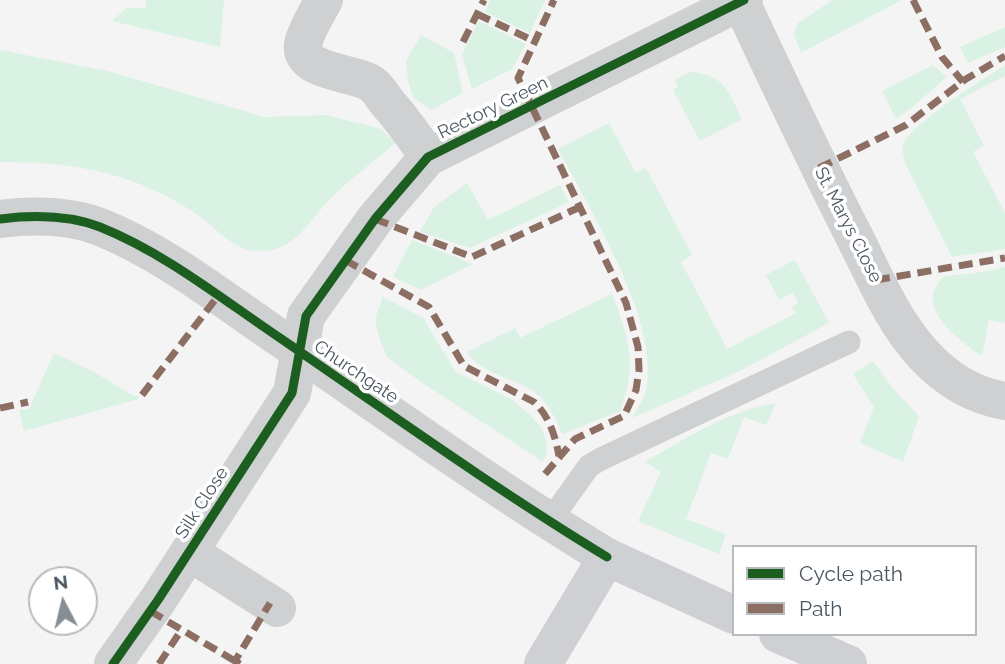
<!DOCTYPE html>
<html>
<head>
<meta charset="utf-8">
<style>
	body { margin:0 }
	#map { position:relative; width:1005px; height:664px; overflow:hidden; background:#f4f4f4; font-family:Raleway,sans-serif }
	canvas { display:block }
	.legend { position:absolute; left:732px; top:545px; width:245px; height:91px; box-sizing:border-box; background:#fff; border:2px solid #b7bbc0; margin:0; padding:9px 12px; list-style:none; font-size:21px; color:#4a5661 }
	.legend li { display:flex; align-items:center; gap:14px; height:35px }
	.legend b { width:35px; border:2px solid #b7bbc0 }
	.north { position:absolute; left:28px; top:566px; width:70px; height:70px; box-sizing:border-box; background:#fff; border:2px solid #b7bbc0; border-radius:50%; rotate:353deg; font-size:19px; font-weight:700; line-height:28px; text-align:center; color:#4a5661 }
	.north::after { content:''; display:block; margin:auto; width:24px; height:32px; background:#868d94; clip-path:polygon(50% 0,100% 100%,50% 72%,0 100%) }
</style>
</head>
<body>
<div id="map">
<canvas width="1005" height="664"></canvas>
<ul class="legend">
<li><b style="height:9px;background:#1b5e20"></b>Cycle path</li>
<li><b style="height:9px;background:#8d6e63"></b>Path</li>
</ul>
<div class="north">N</div>
</div>
<script>
const ctx = document.querySelector('canvas').getContext('2d');
ctx.lineJoin = 'round';
function fill(path, color) { ctx.fillStyle = color; ctx.fill(path, 'evenodd'); }
function stroke(path, color, width, dash) { ctx.strokeStyle = color; ctx.lineWidth = width; ctx.lineCap = dash ? 'butt' : 'round'; ctx.setLineDash(dash || []); ctx.stroke(path); }
function label(font, color, halo, rows, align = 'center') {
  ctx.font = font + ' Raleway,sans-serif'; ctx.lineWidth = 7; ctx.setLineDash([]); ctx.textBaseline = 'middle'; ctx.strokeStyle = halo; ctx.fillStyle = color; for (const [text, x, y, turn = 0] of rows) {
    ctx.save(); ctx.translate(x, y); ctx.rotate((+turn || 0) * Math.PI / 180); ctx.textAlign = isNaN(turn) ? turn : align; if (halo) ctx.strokeText(text, 0, 0); ctx.fillText(text, 0, 0); ctx.restore();
  }
}
fill(new Path2D(`
	M146,0h78l-4,47 -108,-26 14,-13h20z
	M490,0h55l-15,33 -45,-21z
	M833,0h66l1,1 -99,52 -7,-19 4,-11z
	M479,21l47,23 -14,25 -40,20 -10,-35z
	M1005,27v20l-37,16 -8,-16z
	M421,35l33,18 9,40 -32,17 -18,-13 -5,-16 -2,-20z
	M0,50l111,22 154,45 60,-2 54,13 17,14c-21,19 -45,36 -65,56 -15,15 -26,35 -44,46 -12,8 -34,9 -47,3 -16,-8 -28,-22 -42,-32 -61,-42 -126,-54 -198,-53z
	M933,65l14,12 -39,34 -12,8 -14,-28z
	M1005,65v11l-45,23 24,47 -11,6 32,61v36l-53,8 -47,-94c-1,-6 -3,-11 -2,-17 6,-22 81,-67 102,-81z
	M690,72c34,2 38,19 52,47l-42,22 -27,-51 5,-4 -3,-6z
	M609,123l27,50 10,-5 46,87 -11,7 46,87 69,-36 -4,-6 6,-4 -5,-10 -14,7 -13,-25 29,-15 34,63 -91,49 -106,46c5,-9 12,-19 14,-29 15,-66 -57,-181 -88,-240z
	M467,183l21,37 72,-35 9,17 -99,46 -50,-16 14,-25z
	M412,240l61,24 -52,26 -28,-13z
	M1005,267v56l-16,-3 -7,36c-16,-10 -53,-38 -49,-60 1,-8 6,-14 11,-20l32,-3z
	M612,294c17,44 26,71 8,117l-58,23c-6,-14 -12,-28 -23,-38 -21,-19 -57,-20 -72,-44l48,-24 5,10z
	M383,297l40,21 33,54 57,28 17,15 11,12 5,14 1,15 -5,5 -121,-79 -34,-25 -7,-16 -5,-22z
	M54,353l38,18 44,26 2,-3 1,5 -115,32 -5,-21 10,-1z
	M873,361l22,30 24,25 -16,46 -43,-19 14,-36 -21,-33z
	M776,403l-10,22 -22,-8 -16,42 -17,-6 -25,66 40,15 -7,20 -81,-33 23,-49 -16,-10c40,-24 84,-51 131,-59z`), '#d9f2e3');
stroke(new Path2D(`
	M549,522l40,-56 12,-7 248,-117`), '#ced0d2', 23);
stroke(new Path2D(`
	M324,0c-7,13 -18,30 -21,44 -5,29 53,28 69,40 6,4 10,12 14,17 16,18 29,36 42,56
	M741,2c36,77 72,154 111,230 21,41 40,89 72,123 23,25 48,40 81,46
	M0,219c32,-4 69,-4 100,8 65,26 122,72 180,111 108,74 215,151 327,219
	M189,552l88,56
	M113,664l45,-64 134,-207 14,-77 69,-97 53,-62 316,-157`), '#ced0d2', 38);
stroke(new Path2D(`
	M778,634l70,30
	M543,664l64,-107 127,58`), '#ced0d4', 38);
stroke(new Path2D(`
	M913,0l29,57 21,25
	M477,14l57,27
	M463,42l21,-42
	M819,168l87,-43 60,-46 39,-23
	M375,219l97,38 108,-50
	M345,260l84,47 35,59 70,36c15,14 21,33 25,54
	M876,280l129,-22
	M142,395l76,-99
	M0,408l28,-6
	M545,474l30,-35 49,-23 12,-26 3,-20 -1,-23 -12,-44 -108,-225 36,-78
	M150,611l85,50
	M159,664l23,-35
	M240,664l-5,-3 35,-58`), '#8d6e63', 7, [14, 7]);
stroke(new Path2D(`
	M0,219c32,-4 69,-4 100,8 65,26 122,72 180,111 108,74 215,151 327,219
	M113,664l45,-64 134,-207 14,-77 69,-97 53,-62 316,-157`), '#1b5e20', 9);
label('18px', '#4a5661', '#fff', [
	["Rectory Green",493,108,-26],
	["St. Marys Close",848,225,63],
	["Churchgate",356,372,34],
	["Silk Close",202,503,-57]
]);
</script>
</body>
</html>
